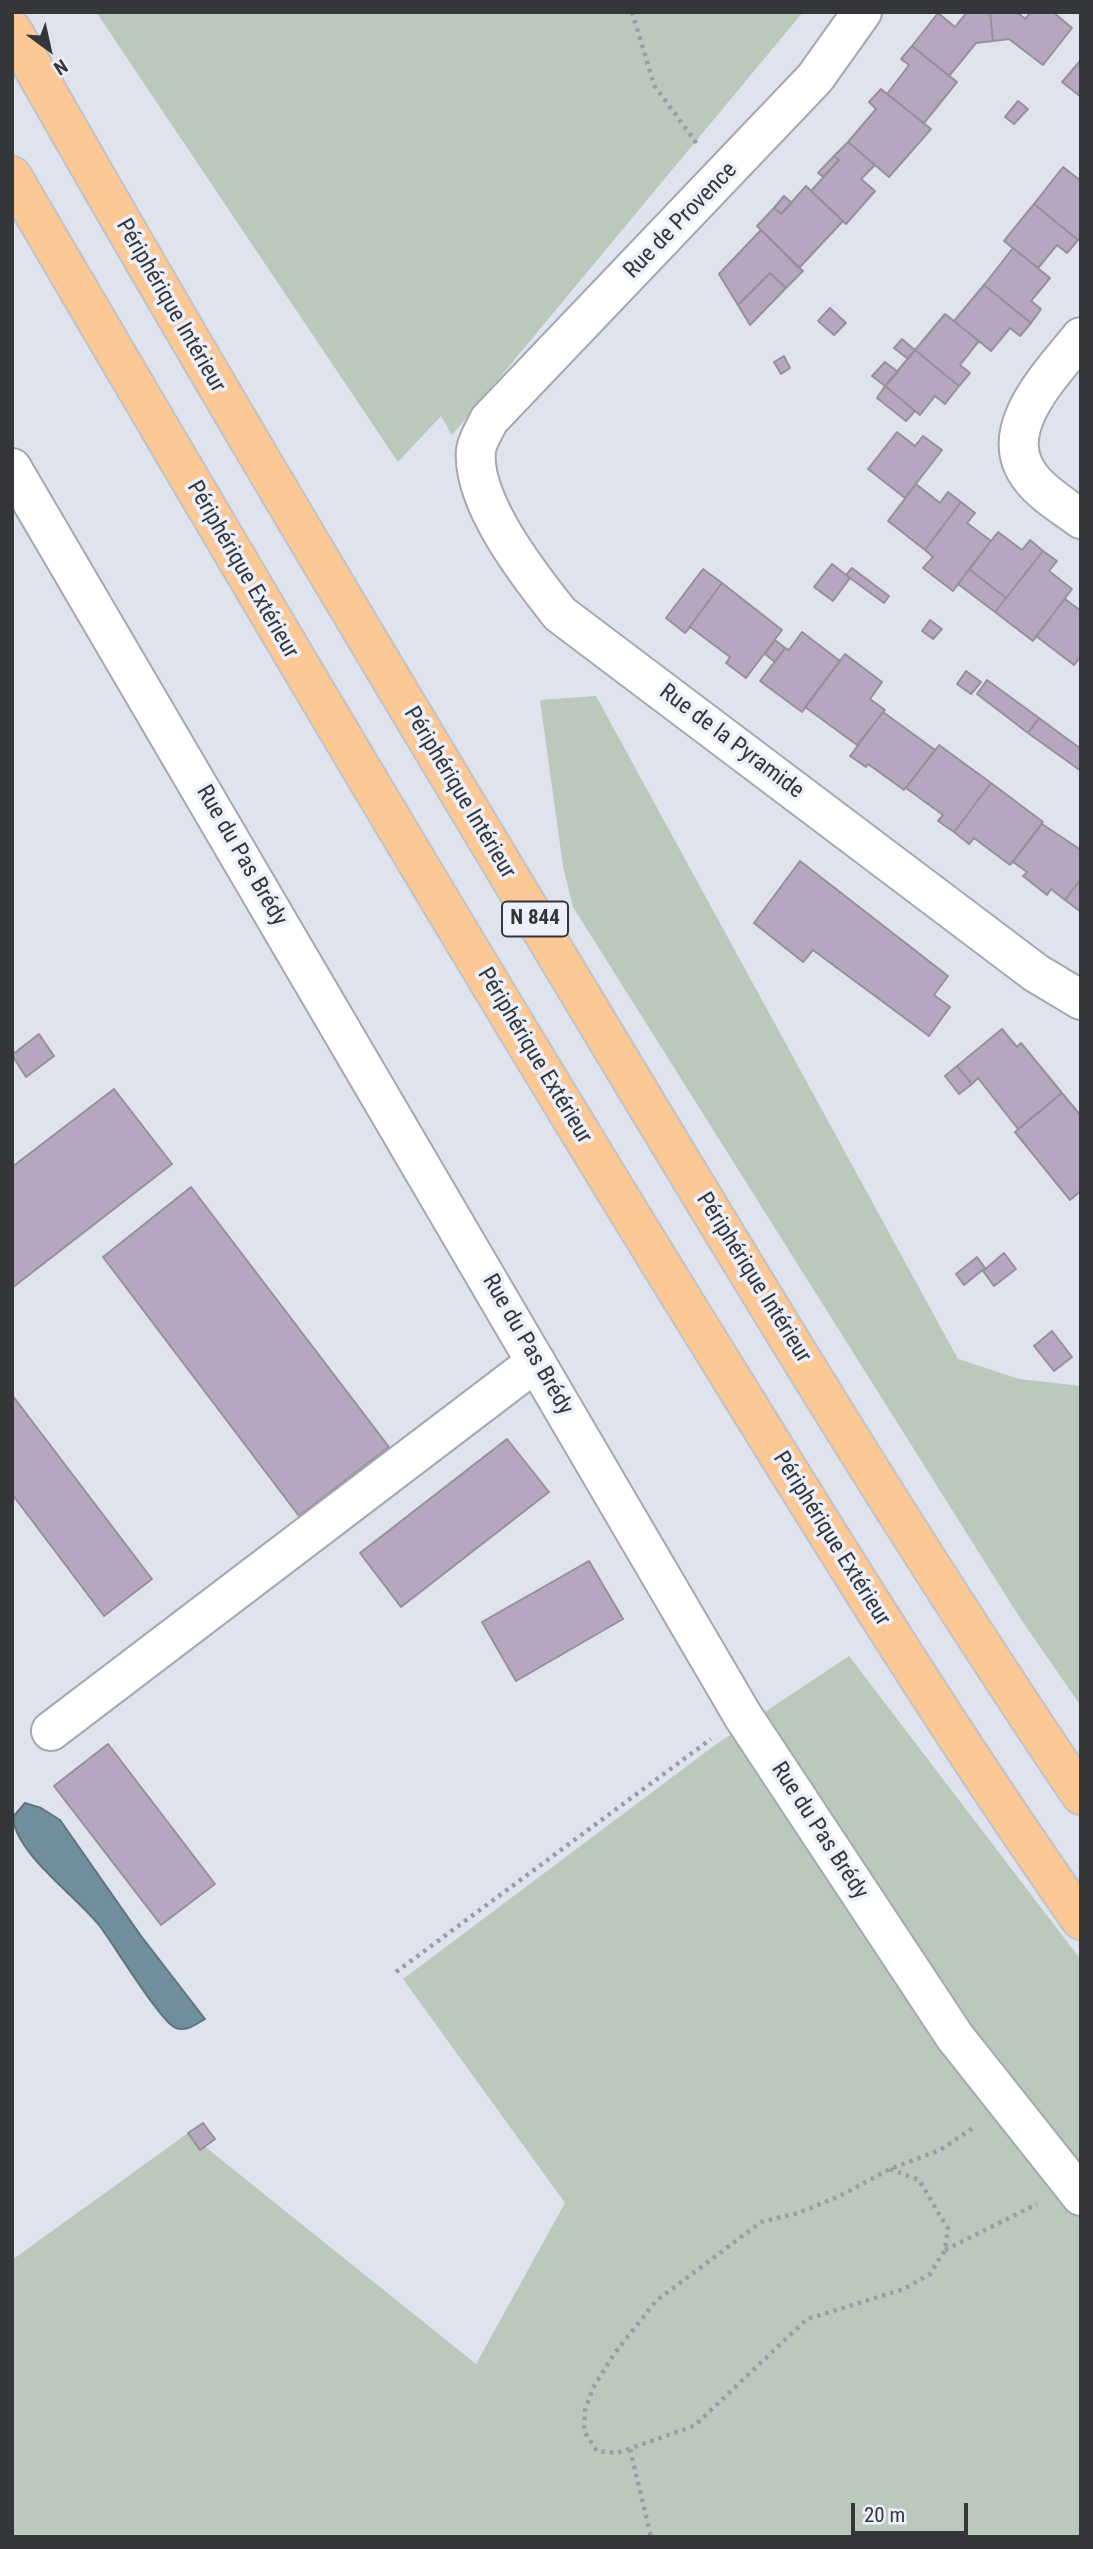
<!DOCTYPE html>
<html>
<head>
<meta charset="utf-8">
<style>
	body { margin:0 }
	#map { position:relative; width:1093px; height:2549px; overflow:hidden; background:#dfe3ee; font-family:"Roboto Condensed",sans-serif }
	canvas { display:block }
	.frame { position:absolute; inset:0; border:14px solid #35363a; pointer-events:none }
	.north { position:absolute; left:14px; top:14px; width:70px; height:70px; -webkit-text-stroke:5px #ecf0fb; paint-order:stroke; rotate:147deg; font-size:19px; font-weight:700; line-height:28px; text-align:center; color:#35363a }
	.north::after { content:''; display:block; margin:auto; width:24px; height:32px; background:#35363a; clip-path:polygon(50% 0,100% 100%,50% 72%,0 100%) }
	.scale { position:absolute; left:851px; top:2503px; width:117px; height:32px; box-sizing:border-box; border:4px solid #35363a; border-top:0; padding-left:9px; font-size:21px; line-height:24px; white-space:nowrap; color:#35363a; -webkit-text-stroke:5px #ecf0fb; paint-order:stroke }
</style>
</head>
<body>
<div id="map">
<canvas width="1093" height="2549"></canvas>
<div class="frame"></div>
<div class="north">N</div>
<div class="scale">20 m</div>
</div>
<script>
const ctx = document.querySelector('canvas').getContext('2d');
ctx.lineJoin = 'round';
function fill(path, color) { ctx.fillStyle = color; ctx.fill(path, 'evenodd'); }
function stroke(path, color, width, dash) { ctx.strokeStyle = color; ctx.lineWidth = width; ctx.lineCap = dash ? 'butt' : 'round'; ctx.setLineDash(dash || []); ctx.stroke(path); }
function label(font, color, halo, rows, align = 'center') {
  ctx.font = font + ' "Roboto Condensed",sans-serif'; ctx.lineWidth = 7; ctx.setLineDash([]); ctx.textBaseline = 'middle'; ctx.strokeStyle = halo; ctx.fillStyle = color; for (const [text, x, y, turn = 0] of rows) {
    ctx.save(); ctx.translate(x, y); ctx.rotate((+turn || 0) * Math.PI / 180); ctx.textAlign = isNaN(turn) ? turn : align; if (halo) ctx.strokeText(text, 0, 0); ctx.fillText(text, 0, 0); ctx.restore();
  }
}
fill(new Path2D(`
	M96,12h707l-351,423 -11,-19 -43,46z
	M596,696l362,663 61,20 62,7v320l-61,-88 -447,-711 -10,-41 -23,-166z
	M849,1656l232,304v577h-1069v-277l176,-127 288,231 89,-161 -162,-224 312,-234z`), '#bac9bb');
const water = new Path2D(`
	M25,1803l16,5 19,12 81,116 64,83c-9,5 -18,13 -29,9 -15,-5 -63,-85 -77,-103 -23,-29 -84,-72 -86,-108z`);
fill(water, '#708e9d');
stroke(water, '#5e747f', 2);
const building = new Path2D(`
	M967,12h23l3,29 -17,2 -27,33 -37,-30 26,-33 17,14z
	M990,12h27l8,7 6,-7h22l19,16 -29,37 -34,-26 -16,2z
	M912,46l45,36 -33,41 -37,-29 22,-29 -8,-6z
	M1081,60v37l-19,-15z
	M881,89l50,40 -42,48 -41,-35 28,-33 -7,-7z
	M1018,101l10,8 -14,15 -9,-7z
	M848,142l27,23 -14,14 14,12 -29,33 -35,-33 28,-31 -5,-4z
	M834,156l5,4 -16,17 -5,-4z
	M1063,167l18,14v55l-3,4 -44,-36z
	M806,186l37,35 -44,47 -42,-42 17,-18 7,6z
	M784,196l8,7 -11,11 -7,-6z
	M1034,204l44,36 -11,13 -10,-8 -19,23 -34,-27z
	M761,230l42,41 -17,17 -16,-15 -32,32 -19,-31z
	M1013,248l37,30 -19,23 10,8 -10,14 -47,-38z
	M770,273l16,15 -36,37 -12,-20z
	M984,285l47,38 -11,13 -10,-8 -19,23 -37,-30z
	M830,308l16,15 -12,12 -16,-14z
	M945,314l34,27 -19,24 10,8 -11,13 -44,-36z
	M902,339l13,11 -7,9 -14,-11z
	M915,350l44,36 -14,18 -10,-8 -15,19 -35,-29z
	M784,356l6,12 -9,6 -7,-12z
	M885,362l13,10 -13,14 -13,-10z
	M885,386l30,25 -9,10 -29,-23z
	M897,432l18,14 8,-10 19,14 -37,48 -37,-29z
	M916,484l24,19 8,-11 13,10 -36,48 -37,-29z
	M961,502l14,11 -8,10 24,18 -38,50 -30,-23 10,-11 -8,-7z
	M998,532l24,18 8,-10 13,11 -37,47 -37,-29z
	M1043,551l14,10 -8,10 23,18 -39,52 -38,-29z
	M832,564l18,14 -17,23 -19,-14z
	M852,568l37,28 -5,7 -38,-28z
	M703,569l19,14 -37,50 -19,-15z
	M969,569l37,29 -11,14 -37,-28z
	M722,583l60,47 -36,48 -20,-15 4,-6 -40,-30 -5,6z
	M1065,599l16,12v45l-7,9 -38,-29z
	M930,620l12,9 -9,10 -11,-8z
	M802,632l38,29 -38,51 -42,-31 25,-33 4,2z
	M775,640l10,8 -10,14 -10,-8z
	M845,654l37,28 -12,17 15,11 -28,35 -52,-38z
	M966,671l15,11 -10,12 -14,-10z
	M987,680l52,38 -11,15 -51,-39z
	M883,712l52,38 -31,40 -36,-26 -2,3 -16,-11z
	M1039,718l42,31v22l-53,-38z
	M939,745l52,38 -37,49 -16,-11 5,-6 -37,-27z
	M991,783l52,39 -33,43 -36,-27 -5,6 -15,-12z
	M1042,824l39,26v29l-16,21 -14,-11 -4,6 -24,-19 4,-4 -14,-10z
	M800,861l148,115 -14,19 16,12 -21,29 -116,-86 -10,12 -49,-39z
	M1081,879v33l-16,-12z
	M1002,1029l15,18 4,-4 41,50 -44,36 -40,-51 -6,6 -15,-18z
	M39,1034l15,22 -28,21 -14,-22z
	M957,1066l15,18 -13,10 -14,-18z
	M114,1089l58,75 -160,124v-121z
	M1062,1093l19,23v75l-11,9 -55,-68z
	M191,1187l198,260 -90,69 -196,-259z
	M1004,1253l12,16 -22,17 -11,-15z
	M977,1257l8,11 -21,17 -8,-11z
	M1052,1331l20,26 -18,14 -20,-25z
	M12,1395l140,184 -48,37 -92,-122z
	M507,1439l42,53 -148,115 -41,-54z
	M589,1561l34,58 -107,62 -34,-59z
	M108,1744l107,140 -54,41 -107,-139z
	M203,2123l12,16 -15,11 -12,-17z`);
fill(building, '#b6a6bf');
stroke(building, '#969099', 2);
const minor = new Path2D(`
	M862,12l-47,66 -326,342c-4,9 -12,21 -13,30 -5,52 54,126 84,164l476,359 45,27
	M1081,337c-28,36 -88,93 -50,141 12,16 34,29 50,41
	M12,468l731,1248 212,321 126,159
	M51,1731l485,-369`);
const highway = new Path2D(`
	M12,30c177,313 362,621 547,929 169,281 338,564 522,836
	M12,176c220,376 441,751 669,1121 130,210 258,421 400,623`);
stroke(minor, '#a5a8b2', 42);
stroke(highway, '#c2c3c4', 42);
stroke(new Path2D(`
	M632,12l22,73 43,59
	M396,1972l315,-233
	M890,2169l29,11 29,49 -3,21 -15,24 -26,15 -97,30 -113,107 -77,27 -20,-2 -13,-20 1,-21 8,-22 21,-34 42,-53 105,-79 37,-9 42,-17 50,-27 50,-19 36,-24
	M945,2250l92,-46
	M630,2449l21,88`), '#9a9da5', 4.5, [3.5, 5]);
stroke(minor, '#fff', 38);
stroke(highway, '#fcc895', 38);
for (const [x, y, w] of [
	[535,919,66]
]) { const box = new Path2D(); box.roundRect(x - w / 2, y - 17.5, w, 35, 5); ctx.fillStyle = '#ecf0fb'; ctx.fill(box); stroke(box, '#35363a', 2); }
label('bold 21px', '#35363a', null, [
	["N 844",535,919]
]);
label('23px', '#35363a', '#ecf0fb', [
	["Rue de Provence",681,221,-46],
	["Périphérique Intérieur",170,306,60],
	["Périphérique Extérieur",242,570,60],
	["Rue de la Pyramide",731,742,37],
	["Périphérique Intérieur",459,793,59],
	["Rue du Pas Brédy",241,856,60],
	["Périphérique Extérieur",534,1056,59],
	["Périphérique Intérieur",753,1278,58],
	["Rue du Pas Brédy",527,1345,60],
	["Périphérique Extérieur",831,1539,58],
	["Rue du Pas Brédy",819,1831,57]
]);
</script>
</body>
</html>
